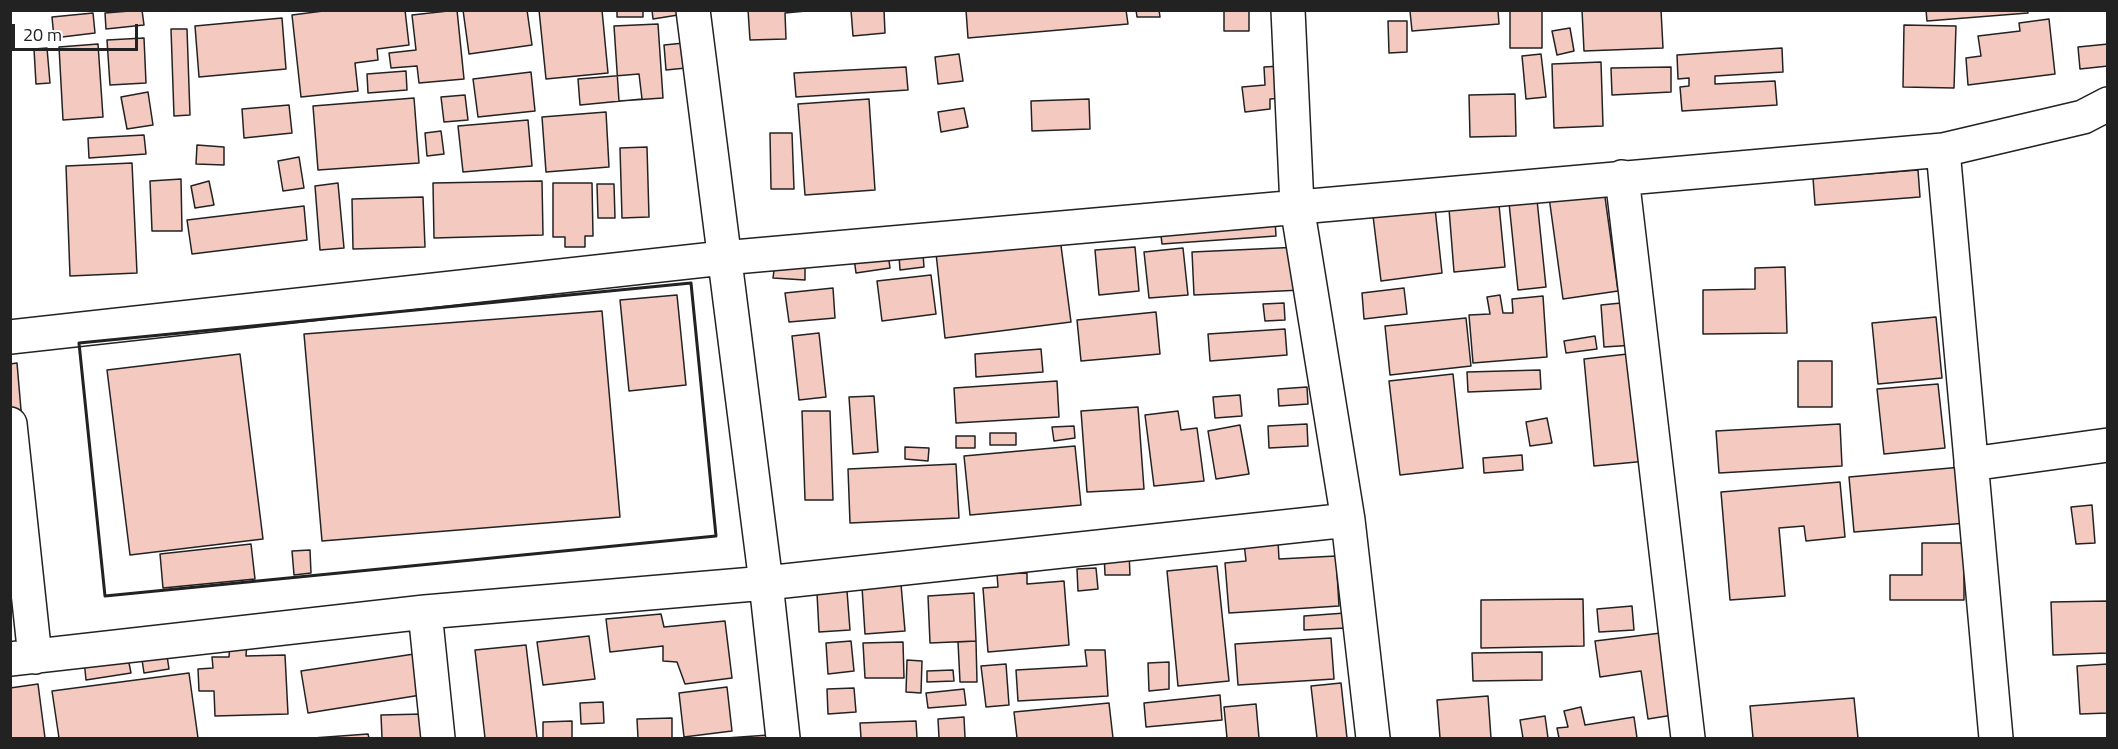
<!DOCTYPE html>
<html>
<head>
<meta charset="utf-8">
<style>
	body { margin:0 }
	#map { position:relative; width:2118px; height:749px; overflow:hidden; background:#fff; font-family:"Titillium Web",sans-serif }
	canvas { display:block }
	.frame { position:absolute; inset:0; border:12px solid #222; pointer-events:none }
	.scale { position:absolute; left:12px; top:24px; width:126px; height:27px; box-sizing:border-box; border:3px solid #222; border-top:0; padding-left:8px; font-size:18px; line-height:21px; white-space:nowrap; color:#222; -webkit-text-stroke:4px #fff; paint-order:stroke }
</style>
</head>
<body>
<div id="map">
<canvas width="2118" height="749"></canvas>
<div class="frame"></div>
<div class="scale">20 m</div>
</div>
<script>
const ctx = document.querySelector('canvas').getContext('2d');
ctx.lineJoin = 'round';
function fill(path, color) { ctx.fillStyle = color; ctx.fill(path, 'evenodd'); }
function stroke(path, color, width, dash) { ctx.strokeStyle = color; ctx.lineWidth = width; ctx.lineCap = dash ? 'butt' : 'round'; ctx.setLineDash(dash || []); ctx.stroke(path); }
const building = new Path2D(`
	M142,10l2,15 -38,4 -1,-16z
	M331,10h74l4,35 -32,4 1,11 -23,3 3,28 -57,6 -9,-82z
	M457,10l7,69 -45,4 -2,-17 -26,2 -2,-15 27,-3 -4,-35z
	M463,10h64l5,35 -63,9z
	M539,10h63l6,63 -62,6z
	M617,10h26v7h-26z
	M652,10h25l1,5 -25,4z
	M748,10h69l-32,3 1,26 -36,1z
	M851,10h33l1,23 -32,3z
	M966,10h160l2,14 -160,14z
	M1136,10h23l1,7h-23z
	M1224,10h25v21h-25z
	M1498,10l1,14 -87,7 -2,-20z
	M1510,10h32v38h-32z
	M1582,10h79l2,38 -79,3z
	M1926,10h101l1,3 -101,8z
	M93,13l2,20 -41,5 -2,-21z
	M282,18l4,51 -87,8 -4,-51z
	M2049,19l6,55 -87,11 -2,-27 15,-2 -3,-20 42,-5 -1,-8z
	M1388,21h19v31l-18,1z
	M658,24l5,74 -44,3 -5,-75z
	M1904,25l52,1 -2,62 -51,-1z
	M1570,28l4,23 -17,4 -5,-24z
	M171,29h16l3,86 -16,1z
	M144,38l2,45 -36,2 -3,-45z
	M684,43l2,25 -20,2 -2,-25z
	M98,44l5,73 -40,3 -4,-73z
	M2108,44v22l-28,3 -2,-22z
	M47,48l3,35 -14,1 -2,-35z
	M1782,48l1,24 -68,4v8l60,-3 2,24 -95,6 -2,-24 9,-1v-8l-11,1 -1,-24z
	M959,54l4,27 -25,3 -3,-27z
	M1541,54l5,43 -20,2 -4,-43z
	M1601,62l2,64 -49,2 -2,-64z
	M1281,66l3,32 -14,1v10l-25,3 -3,-25 23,-2 -1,-18z
	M906,67l2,23 -112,7 -2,-24z
	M1671,67v25l-59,3 -1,-27z
	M406,71l1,19 -39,3 -1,-19z
	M531,72l4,39 -57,6 -5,-38z
	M639,74l3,25 -62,6 -2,-26z
	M148,92l5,33 -26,4 -6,-32z
	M1515,94l1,42 -46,1 -1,-42z
	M465,95l3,25 -24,2 -3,-25z
	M414,98l5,65 -101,7 -5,-64z
	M869,99l6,91 -70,5 -7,-91z
	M1089,99l1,30 -58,2 -1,-30z
	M289,105l3,28 -48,5 -2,-29z
	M964,108l4,19 -27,5 -3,-20z
	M606,112l3,55 -63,5 -4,-55z
	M528,120l4,46 -69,6 -5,-46z
	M441,131l3,23 -17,2 -2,-23z
	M770,133h22l2,56h-23z
	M144,135l2,19 -57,4 -1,-20z
	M197,145l27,2v18l-28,-1z
	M647,147l2,70 -27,1 -2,-70z
	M299,157l5,31 -21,3 -5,-30z
	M132,163l5,110 -67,3 -4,-110z
	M1918,170l2,27 -105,8 -2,-27z
	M181,179l1,52h-30l-2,-50z
	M209,181l5,24 -19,3 -4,-22z
	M542,181l1,54 -109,3 -1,-55z
	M338,183l6,65 -24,2 -5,-64z
	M553,183h39l1,53h-8v11h-20v-10h-12z
	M597,184h17l1,34h-17z
	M1604,190l14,101 -55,8 -14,-102z
	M423,197l2,50 -72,2 -1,-50z
	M1537,200l9,87 -28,3 -9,-87z
	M1499,205l6,62 -51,5 -5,-63z
	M304,206l3,34 -115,14 -5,-34z
	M1435,208l7,65 -61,8 -8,-65z
	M1275,219l1,17 -114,8 -2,-17z
	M1060,238l11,84 -126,16 -9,-85z
	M1135,247l4,44 -40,4 -4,-45z
	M1300,247l2,43 -108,5 -2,-43z
	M1183,248l5,47 -39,3 -5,-46z
	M888,253l2,15 -34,5 -2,-15z
	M923,254l1,13 -24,3 -1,-14z
	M775,263l30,2v15l-32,-2z
	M1785,267l2,66 -84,1v-44l52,-1v-21z
	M931,275l5,39 -54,7 -5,-40z
	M833,288l2,30 -46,4 -4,-29z
	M1404,288l3,26 -43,5 -2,-26z
	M677,295l9,90 -57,6 -9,-91z
	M1500,295l3,18h10l-1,-14 31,-3 4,61 -74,6 -4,-48 21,-1 -3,-17z
	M1631,302l4,43 -31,2 -3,-42z
	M1284,303l1,17 -20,1 -2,-17z
	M602,311l18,206 -298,24 -18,-207z
	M1156,312l4,42 -79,7 -4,-41z
	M1936,317l6,61 -64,6 -6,-61z
	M1466,318l5,48 -81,9 -5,-49z
	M1285,329l2,26 -77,6 -2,-27z
	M819,333l7,64 -27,3 -7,-64z
	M1595,336l2,13 -31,4 -2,-12z
	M1041,349l2,23 -67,5 -1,-23z
	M1636,353l11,108 -53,5 -10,-107z
	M240,354l23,185 -133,16 -23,-185z
	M1798,361h34v46h-34z
	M17,363l10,117 -17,1v-117z
	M1540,370l1,19 -73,3 -1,-20z
	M1453,374l10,94 -63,7 -11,-94z
	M1057,381l2,36 -103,6 -2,-35z
	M1938,384l7,64 -61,6 -7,-65z
	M1307,387l1,17 -29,2 -1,-17z
	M1240,395l2,21 -27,2 -2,-21z
	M874,396l4,56 -25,2 -4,-57z
	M1138,407l6,82 -57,3 -6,-81z
	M802,411h28l3,89h-28z
	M1178,411l3,19 16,-2 7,53 -50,5 -9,-71z
	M1547,418l5,25 -22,3 -4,-24z
	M1307,424l1,22 -39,2 -1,-22z
	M1840,424l2,42 -123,7 -3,-42z
	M1240,425l9,49 -33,5 -8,-48z
	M1074,426l1,12 -21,3 -2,-14z
	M990,433h26v12h-26z
	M956,436h19v12h-19z
	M1075,446l6,59 -111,10 -6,-59z
	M905,447l24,1 -1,13 -23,-2z
	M1522,455l1,15 -39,3 -1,-15z
	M956,464l3,54 -109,5 -2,-54z
	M1962,467l5,56 -113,9 -5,-55z
	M1840,482l5,55 -39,4 -2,-15 -25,2 6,68 -55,4 -9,-108z
	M2092,505l3,38 -19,1 -5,-37z
	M1278,541l1,18 57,-3 3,50 -110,7 -4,-50 21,-2 -2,-18z
	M1922,543h42v57h-74v-25h32z
	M251,544l4,35 -92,9 -3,-34z
	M310,550l1,23 -17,2 -2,-24z
	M1104,552h25l1,23h-25z
	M1217,566l12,115 -51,5 -11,-115z
	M1096,568l2,21 -20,2 -1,-22z
	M1027,573v11l37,-3 5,64 -81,7 -5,-64 15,-1 -1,-13z
	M901,584l4,47 -40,3 -3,-47z
	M847,591l3,39 -31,2 -2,-39z
	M974,593l2,48 -46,2 -2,-47z
	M1583,599l1,47 -103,2v-48z
	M2108,601v52l-55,2 -2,-53z
	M1632,606l2,24 -35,2 -2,-23z
	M1345,613l1,15 -42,2v-14z
	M661,614l3,13 61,-6 7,57 -47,6 -8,-22 -14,-1v-15l-53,6 -4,-33z
	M1661,633l12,82 -25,4 -7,-48 -41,6 -5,-36z
	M589,636l6,43 -52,6 -6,-43z
	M1331,638l3,41 -96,6 -3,-41z
	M230,641l17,1 -1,14 39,-1 3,59 -73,2 -1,-25h-15l-1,-22 15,-1 -1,-11h17z
	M851,641l3,30 -26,3 -2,-31z
	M976,641l1,41h-17l-2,-40z
	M903,642l1,36h-39l-2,-35z
	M526,645l11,93h-52l-10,-88z
	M166,649l3,20 -25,4 -3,-20z
	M1085,650h20l3,46 -90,5 -2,-31 71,-4z
	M1542,652v28l-69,1 -1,-28z
	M127,653l4,20 -45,7 -2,-20z
	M414,654l7,41 -113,18 -7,-42z
	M907,660l15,1 -1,32 -15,-1z
	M1169,662v27l-20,2 -1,-28z
	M1006,664l3,41 -23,2 -5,-41z
	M2108,664v49l-28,1 -3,-48z
	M953,670l1,11 -27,1v-11z
	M189,673l9,65h-139l-7,-47z
	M1341,683l6,55h-30l-6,-52z
	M38,684l7,54h-35v-50z
	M727,687l5,44 -48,6 -5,-44z
	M854,688l2,24 -28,2 -1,-25z
	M964,689l2,16 -38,3 -2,-15z
	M1220,695l2,25 -76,7 -2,-24z
	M1488,696l3,42h-51l-3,-38z
	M1854,698l4,40h-105l-3,-32z
	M603,702l1,21 -23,1 -1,-21z
	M1109,703l4,35h-96l-3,-26z
	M1256,704l3,34h-32l-3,-31z
	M1581,707l4,18 49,-8 3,21h-78l-2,-10 11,-1 -4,-16z
	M423,714l2,24h-43l-1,-23z
	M1545,716l3,22h-25l-3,-18z
	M964,717l1,21h-26l-1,-19z
	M672,718v20h-34l-1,-19z
	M572,721v17h-29v-16z
	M916,721l1,17h-56l-1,-15z
	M368,734l1,4h-56z
	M769,735v3h-43z`);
fill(building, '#f3c9c0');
stroke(building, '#222', 1.5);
const street = new Path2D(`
	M693,10l73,573 17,155
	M1288,10l9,196 51,314 25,218
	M1943,150l53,588
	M1622,177l66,561
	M10,337l713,-79 1220,-108 140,-33 25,-13
	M10,424l25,233
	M1971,464l137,-19
	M425,612l13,126
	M10,659l415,-47 341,-29 582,-63`);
stroke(street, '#222', 36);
stroke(street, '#fff', 33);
stroke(new Path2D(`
	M691,283l25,253 -611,60 -26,-253z`), '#222', 3);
</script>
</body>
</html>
